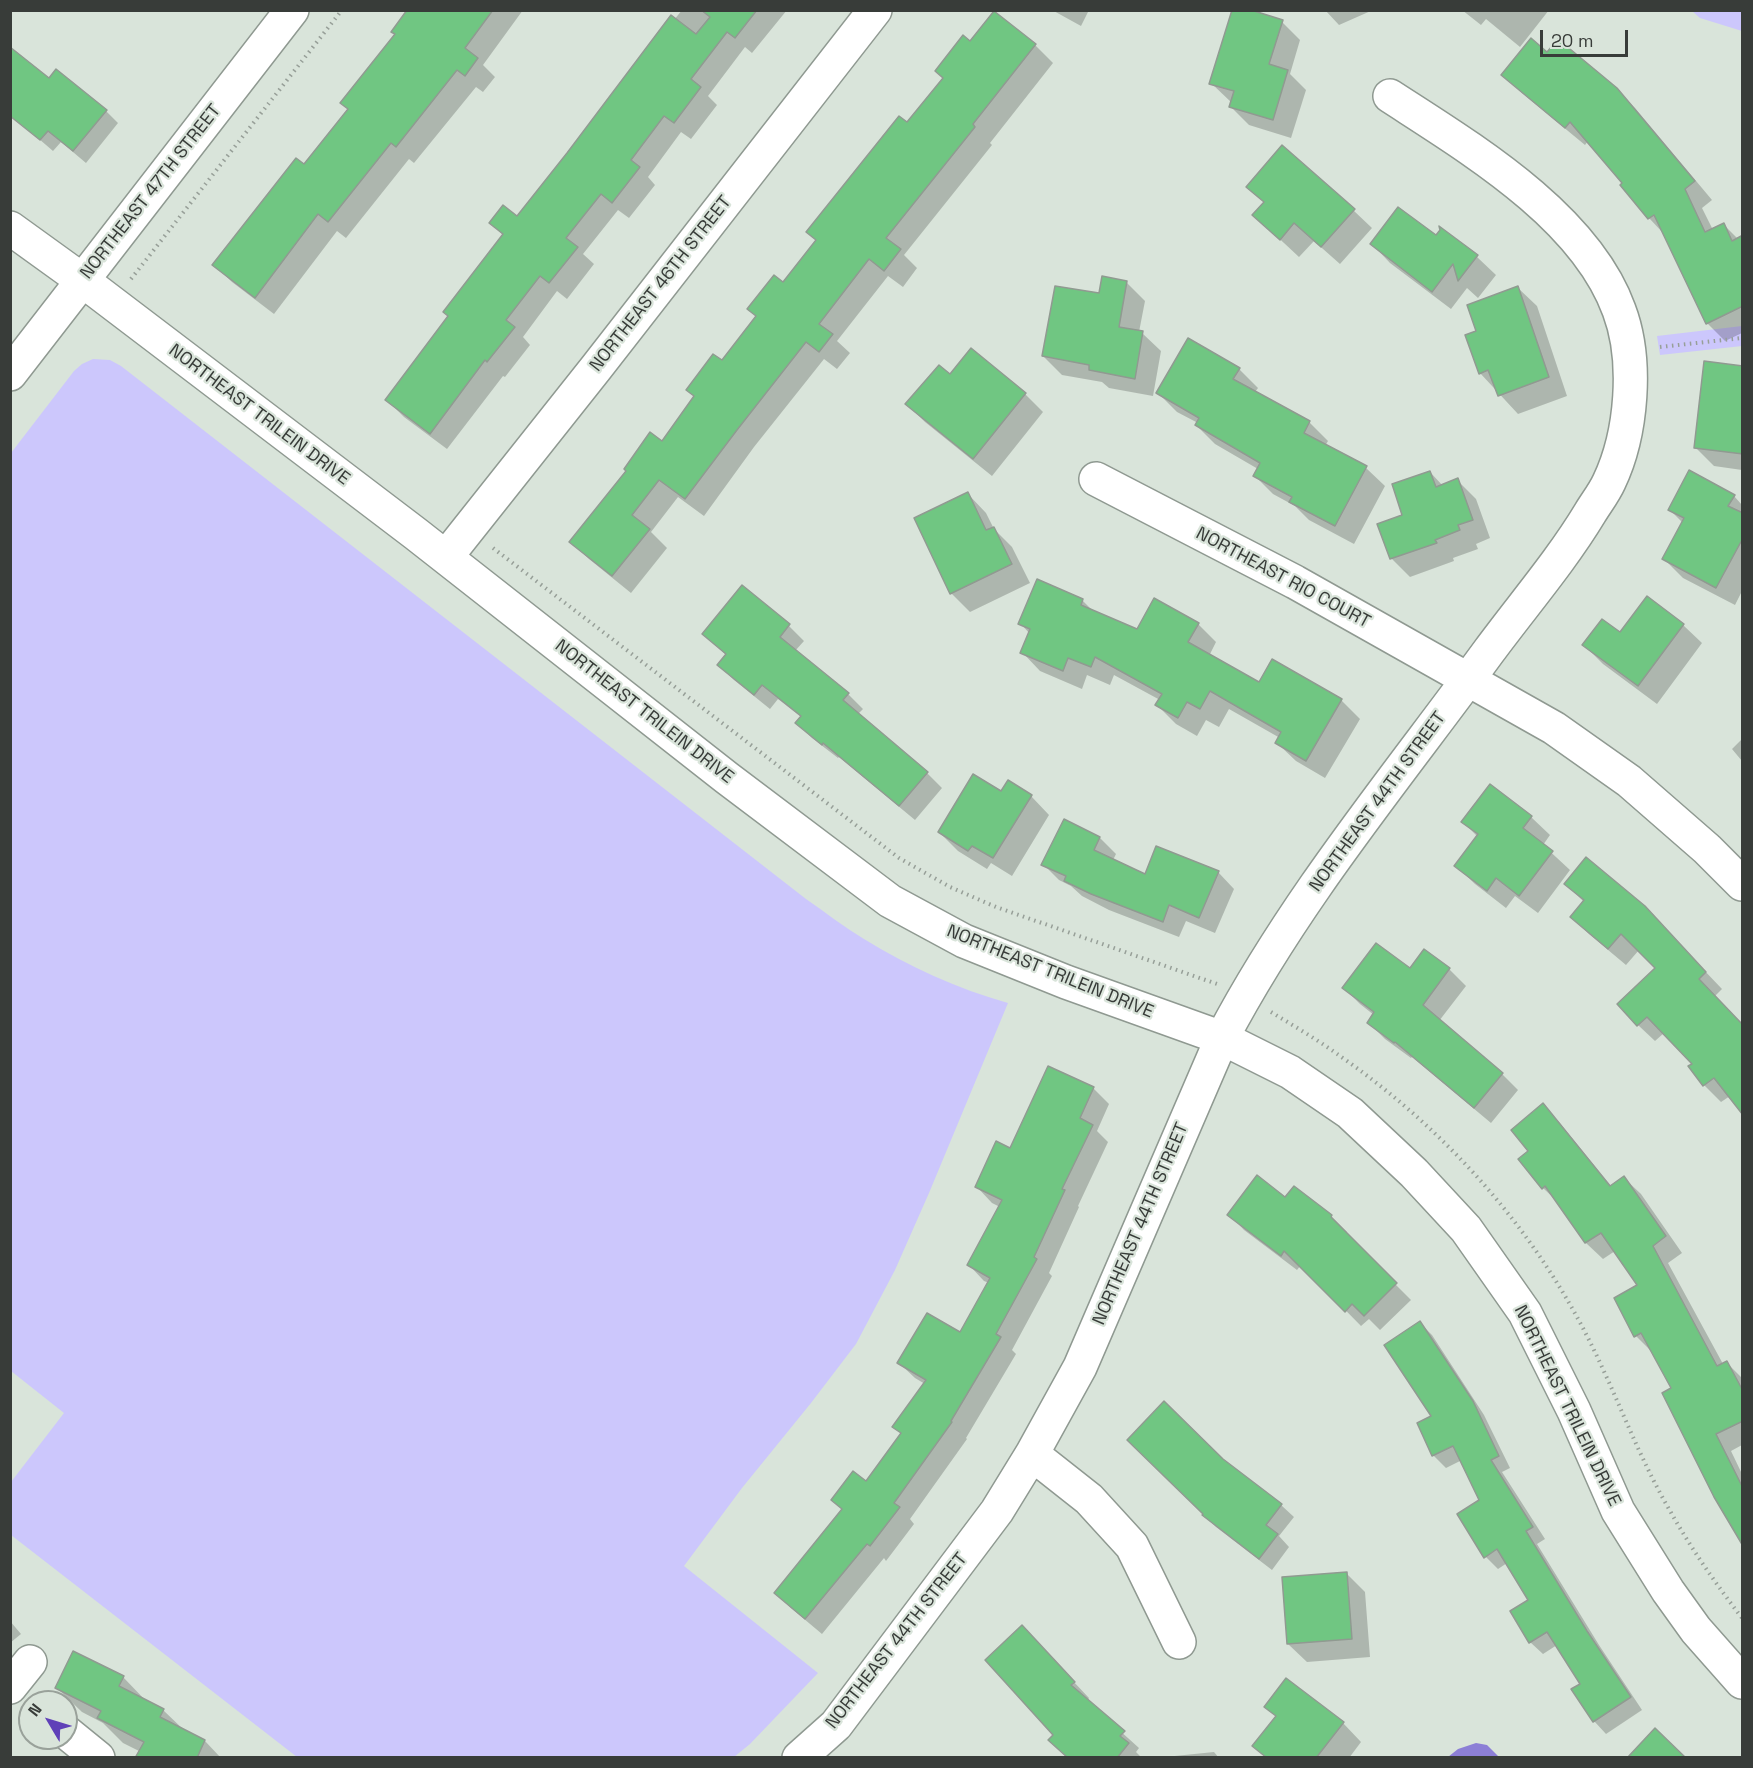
<!DOCTYPE html>
<html>
<head>
<meta charset="utf-8">
<style>
	body { margin:0 }
	#map { position:relative; width:1753px; height:1768px; overflow:hidden; background:#d9e4da; font-family:"Space Grotesk",sans-serif }
	canvas { display:block }
	.frame { position:absolute; inset:0; border:12px solid #383c39; pointer-events:none }
	.north { position:absolute; left:18px; top:1690px; width:60px; height:60px; box-sizing:border-box; background:#d9e4da; border:2px solid #99a19a; border-radius:50%; rotate:308deg; font-size:16px; font-weight:700; line-height:24px; text-align:center; color:#383c39 }
	.north::after { content:''; display:block; margin:auto; width:21px; height:27px; background:#5f40b8; clip-path:polygon(50% 0,100% 100%,50% 72%,0 100%) }
	.scale { position:absolute; left:1540px; top:30px; width:88px; height:27px; box-sizing:border-box; border:3px solid #383c39; border-top:0; padding-left:8px; font-size:18px; line-height:21px; white-space:nowrap; color:#383c39; -webkit-text-stroke:4px #d9e4da; paint-order:stroke }
</style>
</head>
<body>
<div id="map">
<canvas width="1753" height="1768"></canvas>
<div class="frame"></div>
<div class="north">N</div>
<div class="scale">20 m</div>
</div>
<script>
const ctx = document.querySelector('canvas').getContext('2d');
ctx.lineJoin = 'round';
function fill(path, color) { ctx.fillStyle = color; ctx.fill(path, 'evenodd'); }
function stroke(path, color, width, dash) { ctx.strokeStyle = color; ctx.lineWidth = width; ctx.lineCap = dash ? 'butt' : 'round'; ctx.setLineDash(dash || []); ctx.stroke(path); }
function label(font, color, halo, rows, align = 'center') {
  ctx.font = font + ' "Space Grotesk",sans-serif'; ctx.lineWidth = 4.5; ctx.setLineDash([]); ctx.textBaseline = 'middle'; ctx.strokeStyle = halo; ctx.fillStyle = color; for (const [text, x, y, turn = 0] of rows) {
    ctx.save(); ctx.translate(x, y); ctx.rotate((+turn || 0) * Math.PI / 180); ctx.textAlign = isNaN(turn) ? turn : align; if (halo) ctx.strokeText(text, 0, 0); ctx.fillText(text, 0, 0); ctx.restore();
  }
}
fill(new Path2D(`
	M1692,11h50v20l-42,-13z
	M1742,326v20l-82,9 -3,-19z
	M93,359l17,1 11,6 685,533c19,13 38,28 58,40 44,27 94,50 144,64l-79,190 -34,77 -39,74 -45,59 -69,85 -58,78 134,107 -68,71 -16,13h-437l-286,-222v-53l53,-69 -53,-42v-918l63,-82 8,-7z`), '#ccc7fc');
fill(new Path2D(`
	M1476,1743l11,2 12,12h-51l10,-8z`), '#8c7fd6');
fill(new Path2D(`
	M409,10h114l-40,55 12,12 -12,15 -7,-5 -62,76 -5,-4 -63,79 -9,-7 -63,83 -42,-32 -18,-17 90,-99 45,-57 47,-74z
	M682,10h105l-35,43 -7,-6 -37,49 9,9 -26,34 -10,-7 -33,45 7,8 -26,33 -11,-8 -35,44 11,10 -27,35 -10,-8 -34,46 7,8 -25,32 -2,-1 -56,73 -43,-32 -17,-17 63,-83 54,-81 -13,-13 26,-5z
	M1052,10h37l-8,16z
	M1325,10h48l-34,15z
	M1462,10h87l-29,37 -34,-28 -5,6z
	M994,13l41,32 18,18 -63,80 2,2 -88,110 13,13 -14,19 -15,-11 -51,65 13,12 -13,16 -13,-10 -70,88 -50,69 -26,-19 -27,35 16,16 -36,45 -42,-34 -18,-17 91,-99 60,-80z
	M1282,22l18,18 -10,34 16,16 -15,48 -42,-13 -18,-18 1,-4 -21,-20z
	M1547,54l69,35 19,19 77,92 -10,8 11,22 11,-5 18,18v90l-17,8 -18,-18 -43,-89 -15,-16 -27,-33 2,-1 -36,-43 -3,4 -63,-52 -19,-18z
	M49,80l57,31 12,12 -32,40 -25,-21 -8,9 -36,-31z
	M1248,187l105,23 19,18 -32,36 -26,-23 -15,16 -45,-42 11,-12z
	M1442,230l35,27 19,18 -18,23 -11,-10 -16,21 -61,-46 -18,-19 65,-6z
	M1126,282l19,19 -6,31 3,1 19,18 -8,45 -44,-8 -7,-6 -40,-7 -19,-19z
	M1518,288l19,18 30,90 -49,18 -38,-41 -2,-41z
	M1742,367v103l-28,-4 -18,-18z
	M1239,369l19,19 -3,4 54,30 19,19 -3,5 41,22 19,18 -31,58 -45,-24 -14,-14 -22,-12 -18,-18 3,-7 -43,-25 -19,-19 2,-2 -21,-11 -19,-19z
	M1025,394l18,18 -51,64 -67,-54 -18,-18z
	M1430,472l13,14 14,-6 19,19 14,39 -14,6 2,5 -25,9 1,3 -44,16 -19,-19 13,-42z
	M968,494l18,19 8,16 18,18 18,36 -60,29 -19,-19z
	M1734,496l8,9v86l-7,14 -52,-27 -19,-19 19,-36 -13,-13z
	M742,587l47,39 15,15 -9,10 53,43 15,15 -5,5 69,59 15,15 -27,32 -76,-63 -1,1 -26,-20 -15,-15 4,-6 -23,-18 -8,10 -36,-29 -15,-15 8,-9 -23,-22z
	M1082,600l12,12 44,19 60,-7 18,18 -7,14 51,28 81,16 19,19 -35,59 -29,-17 -19,-18 3,-5 -51,-29 -10,18 -13,-7 -9,16 -21,-12 -19,-19 3,-5 -46,-25 -4,10 -23,-10 -5,14 -42,-18 -18,-19 8,-18 -10,-11z
	M1683,625l19,18 -45,61 -54,-40 -19,-19 37,-11z
	M1742,739v22l-10,-12z
	M1002,794l29,2 18,19 -37,61 -21,-13 -4,6 -29,-18 -19,-19z
	M1531,817l19,18 -7,10 27,25 -32,43 -23,-17 -9,12 -31,-24 -19,-18 22,-29 -15,-15z
	M1065,821l35,17 16,16 -3,6 32,16 73,-4 16,17 -19,44 -29,-12 -7,16 -70,-27 -27,-14 -11,-10 -12,-6 -16,-16z
	M1566,884l95,41 61,64 -8,8 16,99 -9,6 -17,-17 -14,-18 4,-3 -30,-31 -9,8 -17,-16 19,-57 -18,-18 -13,15 -37,-31 -17,-17 12,-15z
	M1425,951l24,18 17,17 -27,35 63,53 16,16 -27,33 -79,-66 -1,1 -26,-19 -16,-16 5,-8 -14,-11 -16,-16 67,-18z
	M1093,1088l16,16 -12,27 11,11 -30,64 1,1 -30,66 3,3 -40,74 4,4 -50,84 1,1 -57,80 4,5 -28,37 -2,-3 -62,76 -31,-26 -15,-15 67,-83 -10,-10 33,-17 36,-49 -8,-7 31,-43 -10,-6 -16,-15 62,-29 28,-51 -5,-2 -15,-16 31,-58 -8,-4 -15,-16 34,-37z
	M1543,1106l16,16 53,65 12,-9 17,16 41,59 -14,10 55,101 4,-1 15,15v67l-11,6 11,23v69l-69,-154 -21,-37 -16,-16 4,-50 -25,-35 -12,8 -17,-16 -26,-39 -17,-16 -23,-28 10,-9z
	M1229,1214l102,2 16,16 -2,2 66,66 -31,30 -11,-11 -8,7 -60,-61 -4,5 -53,-40z
	M1420,1323l12,12 52,80 26,53 -8,4 43,67 -8,5 62,101 43,65 -36,24 -12,-13 -21,-31 9,-6 -25,-39 -14,9 -13,-12v-42l-23,-37 -9,6 -12,-12 -5,-57 -19,-40 -16,8 -13,-13v-38z
	M1222,1460l59,45 13,12 -15,19 10,11 -17,23 -56,-43 -12,-12z
	M1346,1573l19,19 5,65 -63,5 -19,-18z
	M10,1621l11,13 -11,9z
	M1037,1643l52,55 -2,3 52,47 -3,4 6,6h-74l-13,-23z
	M123,1677l25,26 15,7 22,21 20,10 16,17h-75l-7,-7 -16,-8 -20,-20 -21,-11 -25,-24z
	M1266,1706l77,17 18,19 -12,16h-83l-12,-12 23,-29z
	M1214,1752l5,6h-64z`), '#0003');
const building = new Path2D(`
	M407,10h86l-28,38 13,10 -13,18 -8,-6 -61,77 -5,-4 -63,79 -10,-8 -63,84 -43,-33 84,-107 8,6 44,-55 -8,-6 55,-69 -4,-2z
	M701,10h56l-22,28 -8,-6 -36,47 10,8 -27,36 -10,-7 -33,44 9,7 -28,36 -11,-9 -35,44 12,9 -29,36 -9,-7 -34,44 9,7 -28,35 -2,-2 -55,74 -45,-34 63,-84 -5,-4 60,-78 -14,-11 14,-18 14,11 50,-63 104,-138 25,19 14,-17z
	M1232,10h19l32,10 -14,44 19,6 -15,50 -44,-13 5,-16 -25,-7z
	M994,11l42,33 -63,80 2,3 -89,111 15,11 -17,22 -15,-12 -50,65 14,10 -14,18 -13,-10 -69,88 -52,69 -26,-19 -27,35 18,14 -38,47 -43,-34 57,-71 -2,-2 26,-37 12,9 32,-45 -8,-6 27,-36 9,6 34,-44 -9,-7 27,-34 9,7 33,-42 -10,-8 93,-116 8,6 36,-44 -8,-7 28,-36 7,6z
	M1531,38l16,14 11,-13 59,49 78,93 -10,8 20,43 19,-9 8,18 11,-6v71l-37,18 -52,-109 -6,4 -28,-34 2,-2 -52,-61 -5,6 -64,-53z
	M10,47l39,31 7,-9 51,41 -34,41 -25,-20 -8,9 -30,-24z
	M1282,145l73,64 -34,38 -27,-24 -14,17 -28,-25 12,-13 -18,-15z
	M1398,207l38,28 4,-5 -1,-4 39,29 -20,26 -5,-17 -21,28 -62,-48z
	M1102,276l25,5 -8,46 24,4 -8,48 -46,-9v-5l-47,-9 13,-70 44,7z
	M1518,286l31,91 -51,19 -10,-26 -9,4 -14,-39 11,-4 -9,-26z
	M1188,338l52,30 -7,11 77,42 -6,12 63,33 -32,60 -46,-24 3,-5 -39,-21 7,-13 -65,-38 4,-7 -43,-25z
	M971,348l55,45 -53,66 -68,-55 34,-39 11,9z
	M1704,361l39,5v88l-49,-6z
	M1689,470l46,25 -7,11 15,7v25l-27,50 -54,-29 22,-41 -16,-8z
	M1430,471l6,16 22,-9 15,42 -15,5 2,5 -25,10 2,3 -47,16 -13,-35 25,-9 -10,-31z
	M968,492l18,38 8,-3 18,37 -62,30 -36,-76z
	M1037,579l46,20 -2,6 56,24 17,-31 45,25 -11,19 71,40 13,-23 70,40 -36,62 -31,-18 6,-11 -71,-41 -10,18 -13,-7 -9,16 -23,-13 7,-11 -67,-37 -4,10 -23,-9 -5,13 -43,-18 10,-24 -12,-5z
	M742,585l48,39 -10,13 69,56 -6,7 85,72 -29,34 -76,-63 -1,2 -27,-22 6,-7 -39,-31 -8,10 -37,-30 9,-11 -24,-20z
	M1647,596l37,28 -46,62 -56,-41 20,-26 18,13z
	M973,774l28,17 7,-11 24,15 -39,63 -21,-12 -4,5 -30,-19z
	M1490,784l42,32 -9,12 30,23 -34,45 -23,-18 -9,13 -33,-25 24,-32 -17,-12z
	M1064,819l36,18 -6,13 51,24 11,-28 63,25 -20,47 -30,-13 -6,17 -72,-28 -27,-13 2,-5 -25,-11z
	M1586,857l59,49 61,66 -7,7 44,46v90l-29,-37 -11,8 -15,-20 4,-2 -45,-47 -10,9 -20,-22 38,-36 -34,-34 -13,15 -38,-32 14,-17 -20,-16z
	M1376,943l34,25 14,-19 26,19 -27,37 80,68 -29,35 -79,-66 -1,1 -27,-20 7,-11 -32,-24z
	M1048,1066l46,21 -14,31 13,7 -31,64 3,1 -31,67 3,2 -41,75 5,3 -50,84 1,1 -58,81 6,4 -30,39 -3,-2 -62,75 -31,-26 68,-84 -11,-9 22,-29 13,10 35,-48 -9,-6 34,-47 -29,-17 30,-50 33,19 30,-54 -23,-13 35,-65 -27,-13 21,-46 14,7z
	M1543,1103l67,83 14,-10 42,60 -13,10 64,120 10,-5 16,30v30l-27,13 27,54v58l-29,-49 -52,-104 9,-5 -30,-55 -7,4 -20,-39 23,-13 -36,-52 -16,10 -40,-57 -3,3 -24,-30 10,-8 -17,-21z
	M1257,1175l28,22 9,-11 38,29 -1,2 66,66 -33,33 -12,-12 -7,8 -61,-61 -3,5 -54,-41z
	M1420,1321l53,80 26,55 -8,4 42,67 -7,4 61,100 44,66 -38,25 -22,-33 9,-5 -33,-52 -18,11 -19,-32 18,-11 -31,-51 -13,9 -27,-44 22,-14 -26,-54 -21,10 -15,-33 14,-7 -47,-71z
	M1164,1401l59,58 59,45 -16,21 12,9 -19,25 -57,-44 1,-1 -76,-74z
	M1347,1572l5,67 -65,5 -5,-67z
	M1022,1625l53,57 -4,3 54,46 -5,5 9,7 -12,15h-49l-20,-18 5,-5 -68,-75z
	M73,1651l51,25 -5,10 45,23 -4,8 45,23 -8,18h-62l9,-16 -47,-24 4,-7 -46,-23z
	M1286,1678l58,44 -28,36h-49l-15,-12 24,-30 -12,-9z
	M1655,1728l31,30h-59z`);
fill(building, '#70c682');
stroke(building, '#909a91', 1.5);
const minor = new Path2D(`
	M10,228l72,52 334,254 311,244 163,123 74,40 102,41 156,56 68,34 60,41 64,60 52,56 59,84 49,98 44,100 50,80 28,39 46,52
	M10,374l282,-364
	M1096,479l199,103 259,146 75,53 78,68 35,35
	M446,557l150,-189 279,-358
	M1032,1454l57,45 43,47 47,96
	M10,1687l20,-25
	M66,1732l32,26
	M799,1758l37,-33 161,-214 35,-57 48,-87 142,-329c73,-139 175,-261 267,-387 34,-46 72,-90 101,-138 6,-10 14,-20 19,-31 23,-48 29,-122 10,-172 -34,-94 -149,-162 -229,-214`);
stroke(minor, '#8f9991', 36);
stroke(new Path2D(`
	M131,279l211,-269
	M1660,347l82,-9
	M493,548l406,310 51,29 46,20 221,77
	M1271,1012c23,14 47,28 69,44 102,71 188,166 245,276 30,58 51,120 84,177 21,38 47,75 73,109`), '#979f98', 4, [1.5, 4.5]);
stroke(minor, '#fff', 33);
label('18px', '#383c39', '#d9e4da', [
	["NORTHEAST 47TH STREET",151,192,-52],
	["NORTHEAST 46TH STREET",661,284,-52],
	["NORTHEAST TRILEIN DRIVE",259,415,37],
	["NORTHEAST RIO COURT",1283,578,28],
	["NORTHEAST TRILEIN DRIVE",644,712,38],
	["NORTHEAST 44TH STREET",1378,802,-54],
	["NORTHEAST TRILEIN DRIVE",1050,972,22],
	["NORTHEAST 44TH STREET",1141,1224,-67],
	["NORTHEAST TRILEIN DRIVE",1567,1406,64],
	["NORTHEAST 44TH STREET",897,1641,-52]
]);
</script>
</body>
</html>
